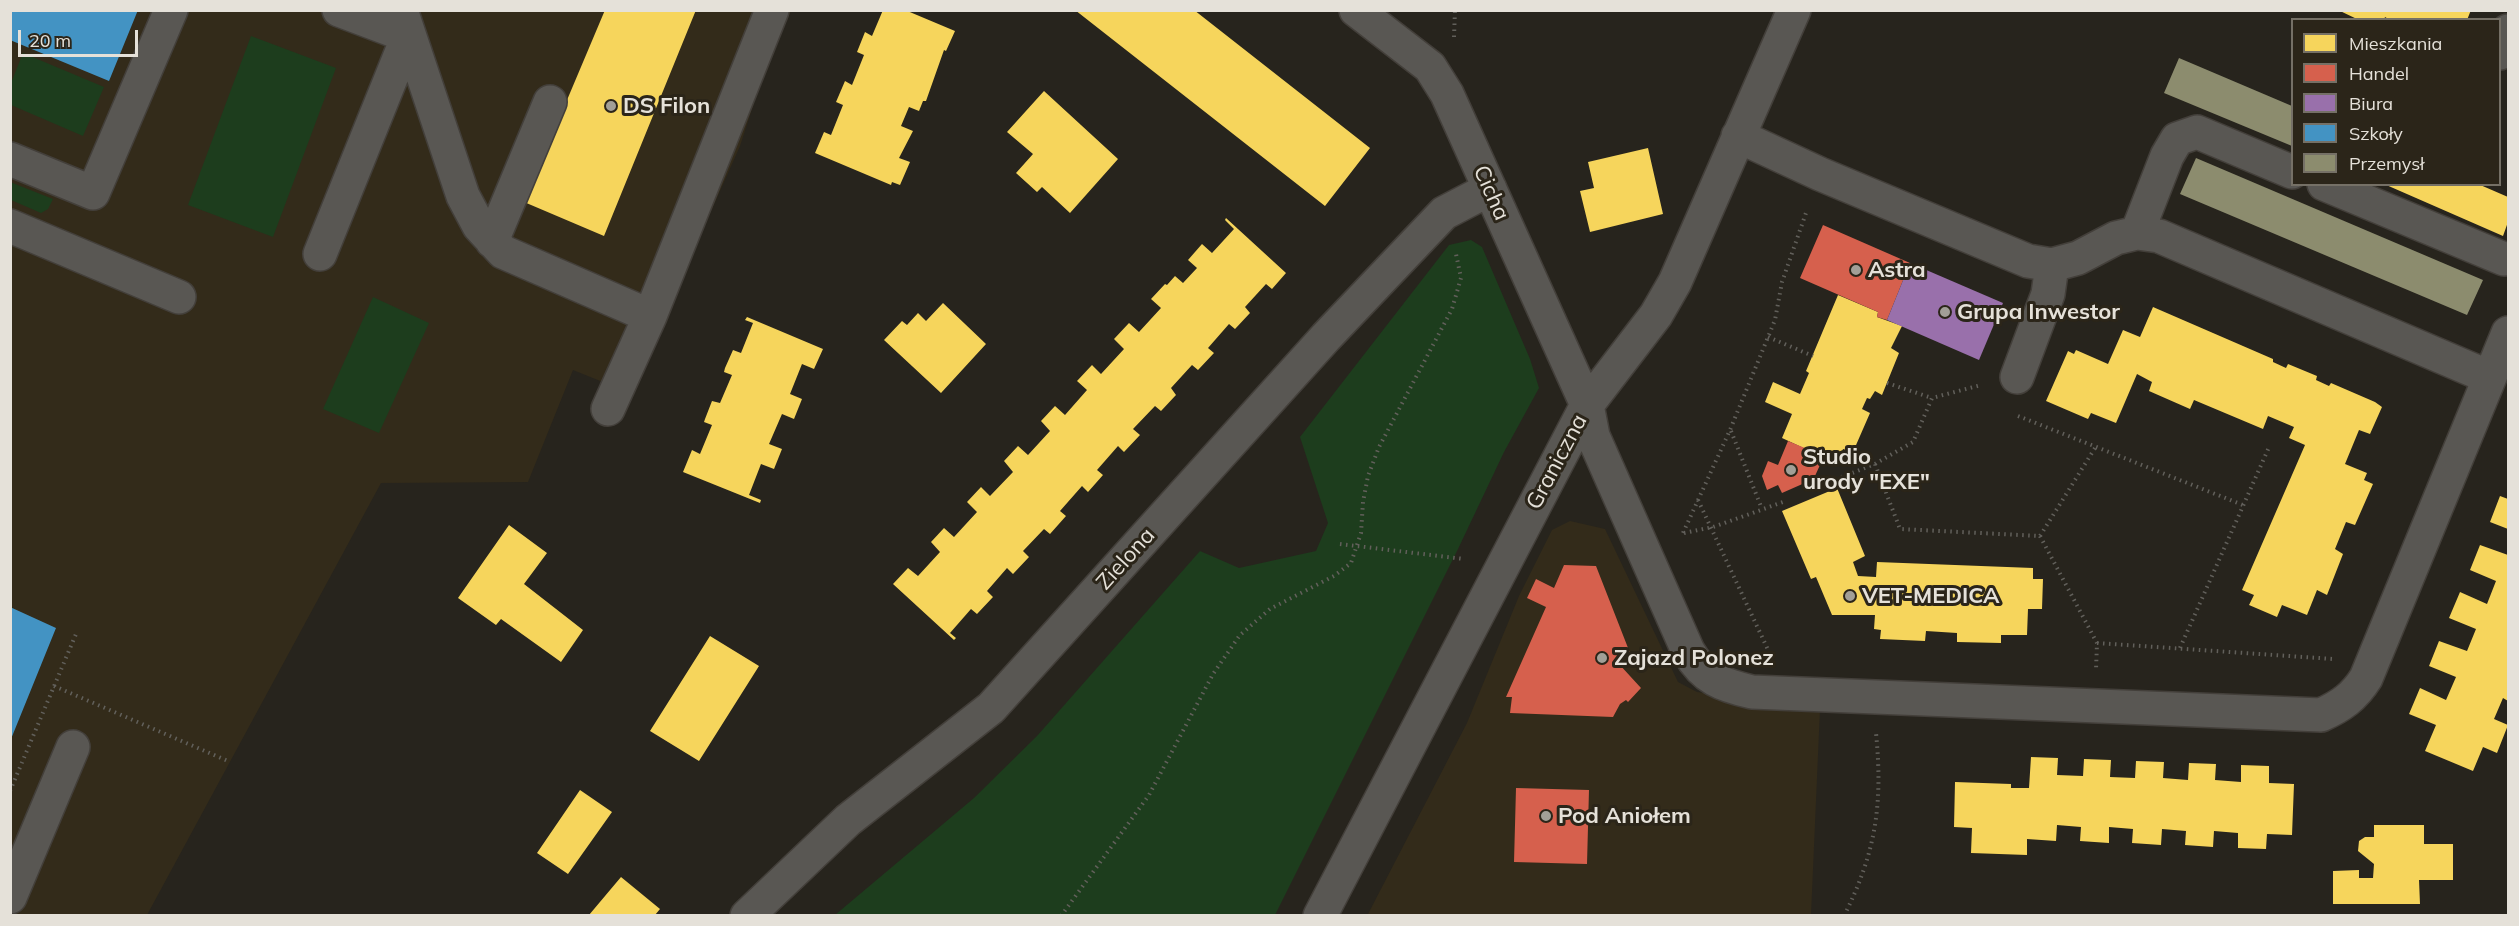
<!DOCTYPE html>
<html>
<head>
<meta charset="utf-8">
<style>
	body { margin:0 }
	#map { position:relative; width:2519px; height:926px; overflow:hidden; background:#27241d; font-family:Mulish,sans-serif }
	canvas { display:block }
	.frame { position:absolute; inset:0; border:12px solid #e5e1d9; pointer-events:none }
	.legend { position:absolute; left:2291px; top:18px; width:210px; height:168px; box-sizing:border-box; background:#2b2519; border:2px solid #757066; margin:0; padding:8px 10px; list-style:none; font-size:18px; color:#e5e1d9 }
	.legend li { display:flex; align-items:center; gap:12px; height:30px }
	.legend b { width:30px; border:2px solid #757066 }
	.scale { position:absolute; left:18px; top:30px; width:120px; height:27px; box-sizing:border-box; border:3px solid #e5e1d9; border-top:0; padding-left:8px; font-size:18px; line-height:21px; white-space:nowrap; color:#e5e1d9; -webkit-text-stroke:4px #2b2519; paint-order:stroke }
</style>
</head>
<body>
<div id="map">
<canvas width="2519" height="926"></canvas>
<div class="frame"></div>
<ul class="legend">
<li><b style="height:16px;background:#f6d55c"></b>Mieszkania</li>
<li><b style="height:16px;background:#d6604d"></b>Handel</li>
<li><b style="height:16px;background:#9970ab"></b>Biura</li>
<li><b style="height:16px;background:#4393c3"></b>Szkoły</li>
<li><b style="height:16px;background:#8c8c6e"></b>Przemysł</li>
</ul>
<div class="scale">20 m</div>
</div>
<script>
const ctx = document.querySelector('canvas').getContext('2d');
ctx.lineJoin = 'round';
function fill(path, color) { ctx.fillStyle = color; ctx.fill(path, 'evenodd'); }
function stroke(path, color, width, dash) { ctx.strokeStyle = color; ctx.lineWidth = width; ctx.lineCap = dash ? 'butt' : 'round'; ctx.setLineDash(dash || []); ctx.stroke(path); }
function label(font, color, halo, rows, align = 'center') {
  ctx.font = font + ' Mulish,sans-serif'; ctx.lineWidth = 6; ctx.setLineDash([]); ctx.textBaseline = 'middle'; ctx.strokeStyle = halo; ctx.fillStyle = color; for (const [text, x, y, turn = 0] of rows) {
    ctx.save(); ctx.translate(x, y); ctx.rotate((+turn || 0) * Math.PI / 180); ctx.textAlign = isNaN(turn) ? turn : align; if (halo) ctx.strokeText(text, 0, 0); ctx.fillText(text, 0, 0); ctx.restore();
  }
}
fill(new Path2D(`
	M10,11h781l-28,64 -23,71 -110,247 -57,-23 -45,112 -147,1 -234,432h-136z
	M1570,521l35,8 73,153 19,10 123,17 -9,206 -444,1 100,-193 52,-127 33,-66z`), '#332b1a');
fill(new Path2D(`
	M251,36l85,32 -63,169 -85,-32z
	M23,53l81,34 -21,49 -72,-31v-22z
	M10,182l43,17 -5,10 -7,4 -30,-13z
	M1471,240l11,7 48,112 9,29 -35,64 -46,97 -183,366h-440l139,-117 63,-62 163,-185 39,17 77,-17 12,-28 -28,-86 149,-192z
	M373,297l56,26 -50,110 -56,-24z`), '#1d3d1d');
fill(new Path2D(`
	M605,10h91l-92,226 -80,-34z
	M883,10h22l50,21 -9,20 -2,-1 -18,51h-3l-4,10 -10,-4 -8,19 12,5 -14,27 11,4 -10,23 -8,-3 -1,3 -76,-32 9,-21 7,3 12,-30 -7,-3 9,-21 7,4 12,-30 -7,-3 8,-20 7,4z
	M1075,10h119l176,138 -45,58z
	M2338,10h133l-4,10h-77l-5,-3 -1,3h-25z
	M1044,91l74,68 -48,54 -28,-26 -5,5 -21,-19 17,-19 -26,-22z
	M1648,148l15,66 -73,18 -10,-41 14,-3 -6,-26z
	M2384,184h94l30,13v25l-5,14z
	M1226,218l60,55 -14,16 -6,-5 -21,23 5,6 -15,16 -6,-5 -21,24 6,5 -16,17 -6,-5 -21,23 5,7 -15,16 -6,-5 -22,23 7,6 -16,17 -6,-6 -21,24 6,5 -15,17 -6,-6 -22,25 6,5 -16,18 -6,-5 -21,22 6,6 -16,17 -6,-6 -20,23 6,6 -16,17 -6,-5 -21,24 6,5 -2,2 -61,-56 15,-16 10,8 22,-24 -9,-10 13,-14 10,9 23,-25 -10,-10 14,-15 9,9 23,-24 -9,-11 14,-15 10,9 22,-24 -9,-10 14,-15 10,9 22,-25 -10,-9 15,-16 9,9 23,-25 -10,-10 15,-16 10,9 22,-24 -10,-9 14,-15 2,1 8,-9 8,7 14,-15 -9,-8 14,-16 10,9 22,-24 -9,-9z
	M1838,295l40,17 -1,5 25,9 -11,22 8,5 -17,42 -7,-4 -5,8 -3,-1 -5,11 8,4 -17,39 -10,-3 -5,15 -56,-26 10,-24 -27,-12 8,-20 27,12 9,-21 -3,-2z
	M943,303l43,41 -45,49 -57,-53 18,-19 5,4 11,-12 8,8z
	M2153,307l120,52v3l13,6 2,-4 29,12 -1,4 13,6 2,-3 44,19 7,5 -12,27 -11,-4 -14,34 22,9 -3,7 9,4 -18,41 -9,-3 -11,27 8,5 -16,41 -10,-5 -10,25 -25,-10 -5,12 -28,-12 5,-10 -12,-5 63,-145 -16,-7 5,-11 -26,-11 -5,13 -69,-29 -4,9 -41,-18 3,-9 -15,-8 -21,49 -25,-10 -3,6 -42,-18 22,-50 6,3 2,-4 32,14 15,-34 17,7z
	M747,317l76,32 -9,20 -12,-5 -12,30 12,5 -8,20 -12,-5 -13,30 13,5 -8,20 -13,-5 -12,31 12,5 -1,3 -77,-31 9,-22 8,4 12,-29 -8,-3 1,-3 7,-18 8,2 12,-28 -8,-3 1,-4 8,-18 8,3 12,-30 -8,-3z
	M1837,488l28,68 -12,6 5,14 18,1 1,-15 156,6v11h10l-1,30h-14l-1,26h-26v8l-44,-1v-9l-31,-2 -1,10 -45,-2 1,-9 -7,-1 1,-14h-43l-16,-38 -5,2 -29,-68z
	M2500,496l8,3v30l-18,-7z
	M509,525l38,28 -23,31 59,46 -22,32 -60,-43 -5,6 -38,-27z
	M2480,545l28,10v146l-5,-3 -9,21 14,6 -11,28 -14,-6 -10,24 -48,-20 11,-26 -27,-11 11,-26 26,12 10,-23 -27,-11 10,-25 28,10 9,-22 -27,-11 11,-26 27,12 9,-23 -26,-11z
	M710,636l49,30 -60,95 -49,-30z
	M2031,757l27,1 -1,17 26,1 1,-17 27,1 -1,17 25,1 1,-17 28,1 -1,16 25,2 1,-17 27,1 -1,16 26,2v-17l28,1v17l25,1 -2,51 -25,-1 -1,15 -28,-1v-15l-24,-2 -1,16 -28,-2 1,-14 -24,-2 -1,16 -29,-2 1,-14 -24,-2v16l-29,-2 1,-14 -24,-2 -1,16 -29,-2v16l-56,-2 1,-25 -18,-1 1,-45 56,2v4h18z
	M580,790l32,22 -44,62 -31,-21z
	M2374,825h50v19h29v36h-34l1,24h-87v-33l26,-1v8h14l1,-14 -16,-13 1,-10 6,-4h9z
	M621,877l39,32 -5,6h-66z`), '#f6d55c');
fill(new Path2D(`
	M1823,225l87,38 -23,57 -10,-3 1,-5 -78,-34z
	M1788,441l36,15 -9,20 1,2 -34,15 -4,-8 -11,5 -5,-14 6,-15 10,4z
	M1564,565l32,1 34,87 -11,11 22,24 -13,14 -2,-2 -6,4 -7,13 -103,-4 2,-16h-6l40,-90 -19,-9 9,-19 18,9z
	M1516,788l73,2 -2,74 -73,-2z`), '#d6604d');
fill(new Path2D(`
	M1910,263l93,40 -24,57 -92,-40z`), '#9970ab');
fill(new Path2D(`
	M10,10h128l-29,71 -99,-41z
	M10,607l46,21 -45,111h-1z`), '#4393c3');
fill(new Path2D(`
	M2179,58l113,48v40l-128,-53z
	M2196,158l287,122 -16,35 -287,-121z`), '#8c8c6e');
const minor = new Path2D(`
	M401,10l62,186 16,30 24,26 147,64
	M1356,10l74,57 17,27 140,311 6,31 95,215c16,28 34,34 64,41l569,23c20,-9 33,-18 45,-37l142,-345
	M2500,53l8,-22
	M1738,136l82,38 208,87 24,4 26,-7 38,-20 21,-5 22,3 330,141
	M10,159l83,34 78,-183
	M2324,184l180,75
	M10,226l169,71
	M2137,233l30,-77 10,-17 20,-7 95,40
	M492,241l58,-139
	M320,254l88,-218 -69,-26
	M2017,377l31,-83 4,-29
	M608,409l42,-93 122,-306
	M10,897l63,-150
	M747,916l101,-96 143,-112 335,-371 118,-124 46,-24
	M1320,916l267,-511 69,-90 19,-33 119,-272`);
stroke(minor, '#433f3a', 36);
stroke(new Path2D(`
	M1454,37l1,-27
	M1768,337l45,19
	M1887,383l45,15
	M2018,416l225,89
	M1731,431l31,78
	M1875,464l25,65 140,7 55,-88
	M1819,486l56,-22 38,-22 19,-44 49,-13
	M1698,500l72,154
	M1683,533l47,-103 45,-110 7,-38 25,-72
	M1684,533l29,-6 73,-26
	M2040,536l57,107 -1,27
	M1340,544l124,15
	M2097,643l236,16
	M2180,648l90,-203
	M54,686l174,75
	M10,791l66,-157
	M1061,916l88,-121 64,-121 27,-39 30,-26 64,-33 17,-13 10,-30 2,-31 5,-26 11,-29 73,-138 9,-31 -5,-24
	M1844,916c32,-64 39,-112 32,-183`), '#62605b', 4, [1.5, 4.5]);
stroke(minor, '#595753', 33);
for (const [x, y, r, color] of [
	[611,106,6,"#a29f97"],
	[1856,270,6,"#a29f97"],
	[1945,312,6,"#a29f97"],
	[1791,470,6,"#a29f97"],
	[1850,596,6,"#a29f97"],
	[1602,658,6,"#a29f97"],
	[1546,816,6,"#a29f97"]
]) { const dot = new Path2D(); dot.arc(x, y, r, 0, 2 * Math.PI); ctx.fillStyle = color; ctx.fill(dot); stroke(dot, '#2b2519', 2); }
label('bold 22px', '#e5e1d9', '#2b2519', [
	["DS Filon",623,106],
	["Astra",1868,270],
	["Grupa Inwestor",1957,312],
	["Studio",1803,457],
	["urody \"EXE\"",1803,482],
	["VET-MEDICA",1862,596],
	["Zajazd Polonez",1614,658],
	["Pod Aniołem",1558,816]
], 'left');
label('22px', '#e5e1d9', '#2b2519', [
	["Cicha",1491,193,66],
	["Graniczna",1557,462,-62],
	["Zielona",1126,559,-48]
]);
</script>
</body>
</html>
